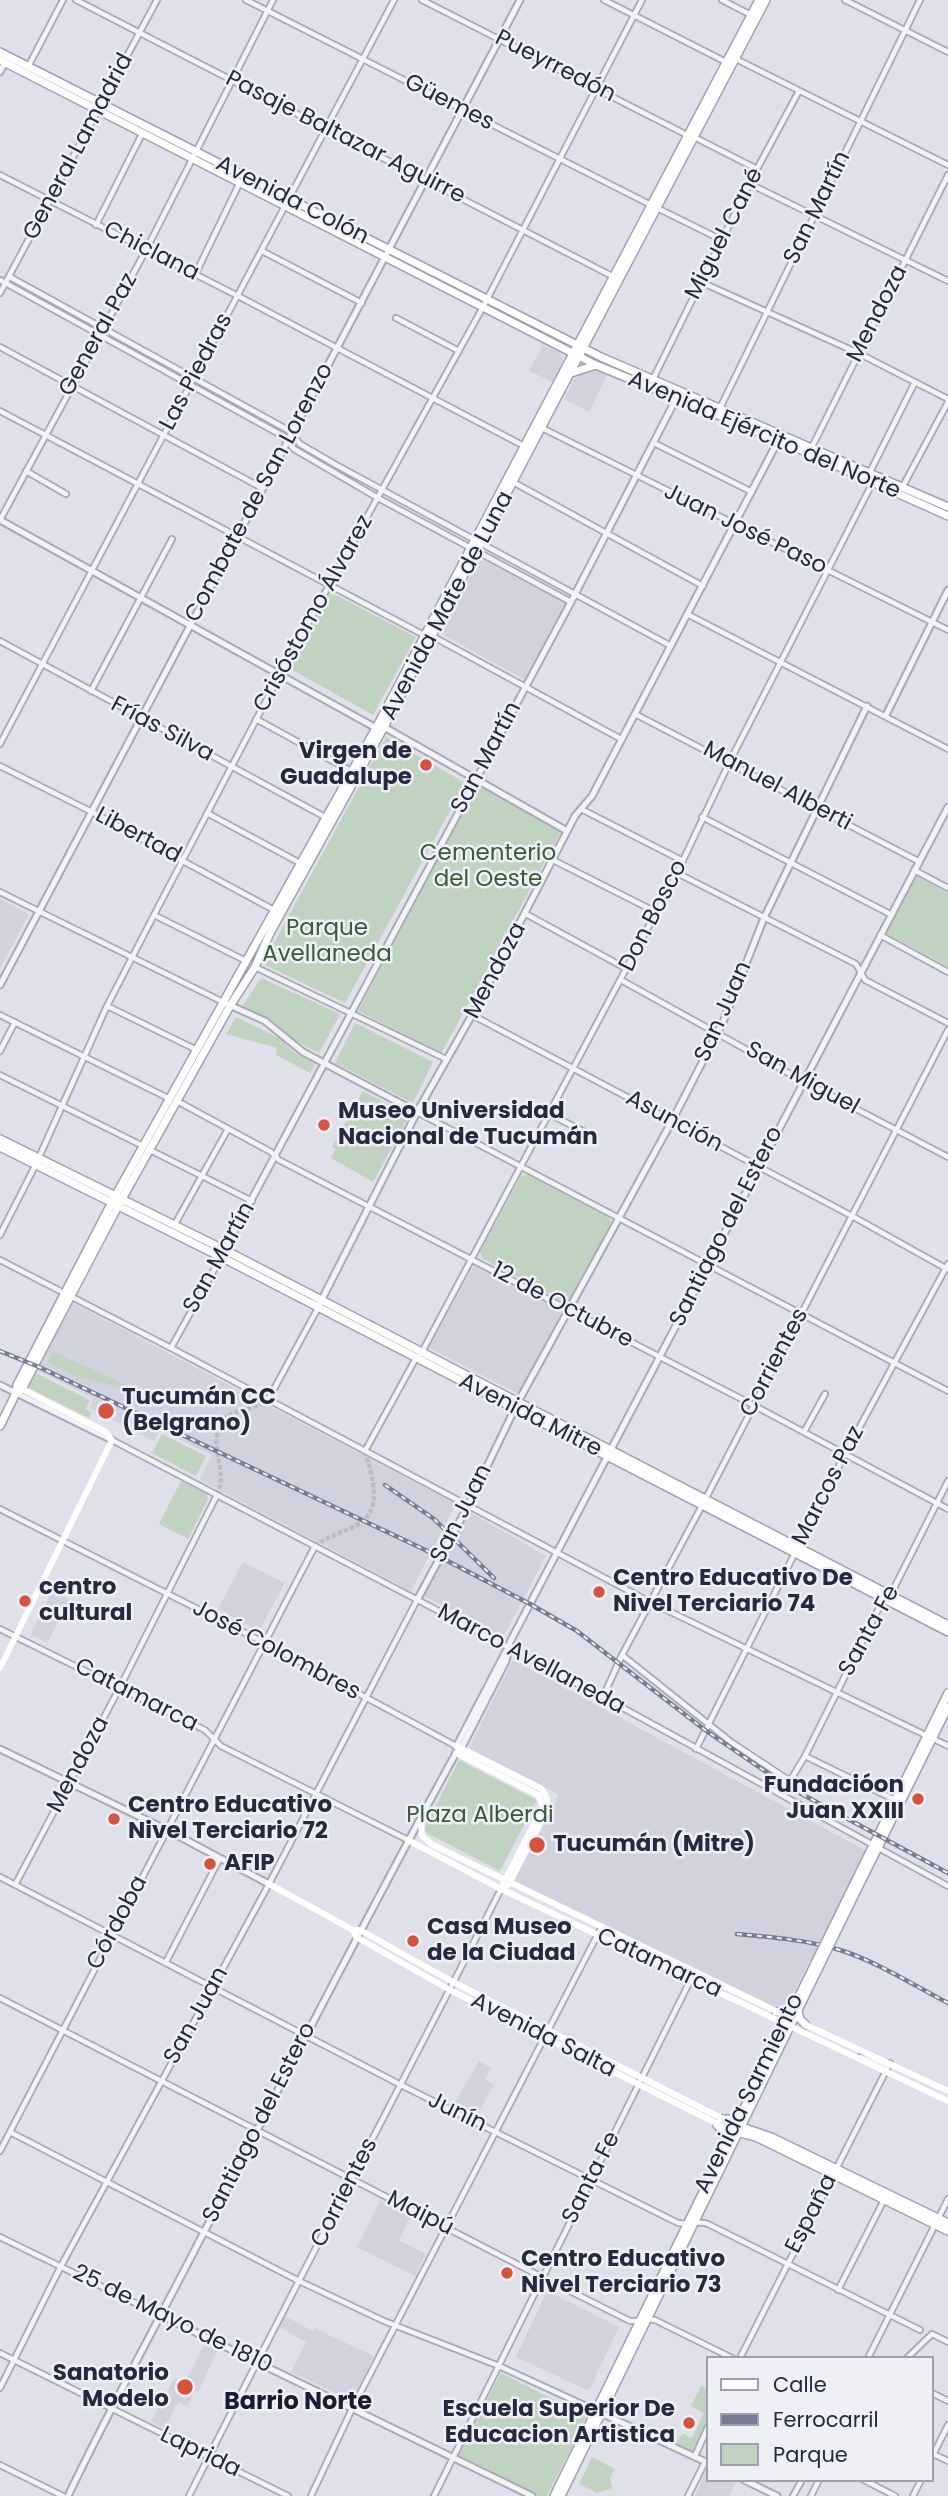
<!DOCTYPE html>
<html>
<head>
<meta charset="utf-8">
<style>
	body { margin:0 }
	#map { position:relative; width:948px; height:2496px; overflow:hidden; background:#dfe0e9; font-family:Poppins,sans-serif }
	canvas { display:block }
	.legend { position:absolute; left:706px; top:2356px; width:228px; height:126px; box-sizing:border-box; background:#eff0f6; border:2px solid #9fa0ae; margin:0; padding:9px 12px; list-style:none; font-size:21px; color:#272941 }
	.legend li { display:flex; align-items:center; gap:14px; height:35px }
	.legend b { width:35px; border:2px solid #9fa0ae }
</style>
</head>
<body>
<div id="map">
<canvas width="948" height="2496"></canvas>
<ul class="legend">
<li><b style="height:9px;background:#fff"></b>Calle</li>
<li><b style="height:9px;background:#787b93"></b>Ferrocarril</li>
<li><b style="height:19px;background:#c0d3c1"></b>Parque</li>
</ul>
</div>
<script>
const ctx = document.querySelector('canvas').getContext('2d');
ctx.lineJoin = 'round';
function fill(path, color) { ctx.fillStyle = color; ctx.fill(path, 'evenodd'); }
function stroke(path, color, width, dash) { ctx.strokeStyle = color; ctx.lineWidth = width; ctx.lineCap = dash ? 'butt' : 'round'; ctx.setLineDash(dash || []); ctx.stroke(path); }
function label(font, color, halo, rows, align = 'center') {
  ctx.font = font + ' Poppins,sans-serif'; ctx.lineWidth = 5; ctx.setLineDash([]); ctx.textBaseline = 'middle'; ctx.strokeStyle = halo; ctx.fillStyle = color; for (const [text, x, y, turn = 0] of rows) {
    ctx.save(); ctx.translate(x, y); ctx.rotate((+turn || 0) * Math.PI / 180); ctx.textAlign = isNaN(turn) ? turn : align; if (halo) ctx.strokeText(text, 0, 0); ctx.fillText(text, 0, 0); ctx.restore();
  }
}
fill(new Path2D(`
	M543,345l17,8 5,12 -10,18 -26,-12z
	M592,368l15,7 -18,37 -25,-13 15,-29z
	M480,558l86,45 -41,77 -85,-47z
	M0,899l29,15 -29,55z
	M474,1265l88,46 -43,83 -90,-46z
	M71,1302l385,202 -45,87 -211,-111 11,-25 -51,-25 -6,11 -64,-33 3,-10 -57,-28z
	M468,1511l78,45 -43,81 -79,-41z
	M243,1562l42,21 -26,48 -41,-22z
	M52,1591l18,9 -23,43 -17,-8z
	M513,1660l352,190 -41,88 -19,31 -18,38 -8,3 -265,-129 45,-86 -90,-47z
	M479,2061l12,7 -6,12 9,5 -17,30 -23,-11z
	M380,2200l31,16 -12,24 27,14 -11,22 -58,-29z
	M547,2291l72,36 -30,64 -73,-34z
	M283,2315l30,16 1,-3 60,28 -22,45 -61,-29 15,-30 -29,-16z
	M206,2341l13,6 -21,45 -3,-1 -8,15 -9,-4 -13,26 -14,-6 23,-43 10,5z
	M707,2468l1,12 28,2 -7,14h-34z`), '#d1d2de');
fill(new Path2D(`
	M330,592l86,45 -43,78 -84,-47z
	M386,737l79,46 -120,220 -80,-38 8,-20z
	M476,788h8l74,41 2,5 -119,220 -83,-43z
	M914,874l34,19v74l-65,-35z
	M261,978l79,36 -21,39 -25,-13 -18,-16 -34,-17z
	M236,1017l43,21 16,15 20,11 -5,9 -34,-18 1,-7 -51,-14z
	M355,1023l78,39 -20,41 -78,-40z
	M363,1091l46,25 -36,66 -42,-24 5,-9 -4,-2z
	M527,1174l83,43 1,6 -42,77 -7,1 -80,-43 -2,-6 41,-76z
	M53,1351l96,45 -73,-20 -28,-14z
	M35,1373l55,27 -4,9 5,4 -2,5 -62,-31z
	M162,1434l44,22 -10,20 -44,-23z
	M181,1481l26,13 1,5 -20,40 -29,-15z
	M459,1760l78,40 -37,71 -77,-40z
	M501,2373l86,43 -40,80h-12l-78,-39z
	M701,2386l7,3v30l-16,34 -16,-8 6,-12 10,5 12,-25 -13,-7z
	M592,2457l23,12 -5,9 2,10 -15,5 -18,-9z`), '#c0d3c1');
stroke(new Path2D(`
	M217,1495c2,-5 4,-10 4,-16 0,-19 -14,-49 7,-63 12,-8 28,-7 40,-16
	M315,1546c13,-10 26,-13 40,-20 30,-14 17,-50 10,-75`), '#babbc7', 4.5, [4.5, 2]);
const minor = new Path2D(`
	M76,0l538,277
	M246,0l405,205
	M422,0l265,135
	M604,0l122,62 10,-3 212,106
	M722,0l29,15
	M845,0l103,52
	M28,67l35,-67
	M694,137l63,32
	M0,175l238,121 286,150
	M750,184l198,97
	M657,208l65,32
	M96,225l47,-93
	M262,251l100,52
	M195,275l45,-93
	M10,277l278,153 12,14 38,22 333,180
	M0,280l283,156 11,13 84,49 193,104
	M701,282l157,71 90,46
	M0,293l157,-293
	M396,318l63,33
	M0,347l262,141
	M653,379l104,-210 42,-78
	M720,408l200,-408
	M0,411l424,224
	M542,428l406,202
	M654,443l98,49
	M811,449l137,-274
	M26,471l40,23
	M870,472l45,-90
	M513,482l190,104
	M902,488l46,-86
	M0,520l146,-270 127,-250
	M687,614l261,135
	M432,636l189,103
	M0,641l325,176
	M91,691l81,-152
	M635,714l283,147
	M256,719l95,52
	M0,744l394,-744
	M0,766l92,46 182,98
	M581,809l102,52
	M207,813l93,50
	M702,817l188,97
	M553,860l103,52
	M914,870l34,18
	M677,873l179,91 9,16 83,43
	M0,892l223,110
	M526,914l101,55
	M154,915l92,46
	M880,935l68,37
	M255,967l191,92
	M621,980l182,101 145,76
	M107,1006l90,44
	M0,1015l170,84
	M472,1015l380,201 95,53
	M0,1051l15,-29
	M0,1075l143,71
	M177,1101l94,51 8,8 474,245 195,104
	M417,1112l531,279
	M549,1114l42,21
	M150,1150l102,51
	M175,1224l53,-95
	M0,1235l36,-71 71,-158 47,-91 125,-239 204,-369 159,-307
	M0,1260l171,88 479,254 298,144
	M171,1348l50,-91
	M268,1400l50,-92
	M804,1432l21,-38
	M112,1440l491,257 345,189
	M365,1451l51,-93 6,-6 255,-479 53,-112 143,-279
	M0,1509l263,133 193,104
	M0,1629l205,101 16,16 187,94
	M622,1655l109,87 59,39 15,-25 78,-156 7,-4 58,-115
	M603,1697l19,-42 83,-155 243,-470
	M696,1749l149,-295 103,-190
	M805,1756l90,44
	M0,1877l401,208 277,138c11,2 20,-3 30,1l212,106
	M15,1885l105,-198 97,-192
	M166,1962l54,-104
	M0,1998l542,279 88,44h9
	M860,2057l27,9
	M10,2132l289,149 85,40 115,45 98,45
	M0,2151l315,-605
	M0,2237l160,78
	M838,2290l46,-90
	M647,2319l8,1 77,38
	M0,2353l288,143
	M740,2358l150,-295
	M868,2358l80,-159
	M907,2358l25,-24 16,8
	M0,2388l61,-122 208,-382 148,-284
	M932,2393l16,8
	M933,2454l15,7
	M695,2456l13,-29
	M932,2457l16,-32
	M0,2465l63,31
	M864,2480l31,16
	M189,2496c102,-203 209,-404 312,-607
	M311,2496l41,-87 249,-481
	M434,2496l260,-523
	M688,2496l17,-34
	M793,2496l9,-16
	M811,2496l8,-16
	M913,2496l8,-16`);
const tertiary = new Path2D(`
	M0,72l5,-10
	M0,520l376,208 8,-1 183,104
	M886,715l62,-125
	M0,985c173,-328 348,-656 520,-985
	M227,1004l38,17 38,31 114,60
	M224,1251l347,-649 106,-205
	M318,1307l99,-195 55,-97 103,-199 17,-20 187,-357
	M0,1385l112,55
	M417,1600l51,-94 50,-104 154,-281 51,-99 41,-104 103,-212
	M456,1747l50,-96
	M0,1749l167,81 102,54
	M160,2315l372,181
	M601,2413l107,50
	M744,2480l33,16
	M68,2496c43,-90 91,-176 136,-264 84,-160 165,-321 252,-479l5,-4 45,-88 4,-19 438,-835`);
const primary = new Path2D(`
	M0,52l601,305 347,150
	M0,60l596,305 183,75 169,76
	M571,373l25,-8
	M0,1139l225,111 723,375
	M0,1147l221,110 727,375
	M16,1393l6,-4 96,-183 112,-200 25,-39 15,-34 114,-206 382,-727
	M0,1426l16,-33 1,-8 95,-183 264,-474 383,-728
	M849,1894l99,-201
	M854,1896l94,-189
	M798,2011l2,8 6,6
	M776,2012h10l5,-4
	M720,2119h12l8,-6
	M717,2125l6,7 3,11
	M739,2126l32,11 177,86
	M736,2132l20,5 192,94
	M554,2496l243,-496
	M561,2496l241,-494`);
stroke(minor, '#a8a9b7', 8);
stroke(tertiary, '#a8a9b7', 9);
stroke(primary, '#9ea1b5', 10);
stroke(minor, '#f2f2f7', 4.5);
stroke(tertiary, '#f2f2f7', 5);
stroke(new Path2D(`
	M0,1668l112,-228 -6,-8 -84,-43
	M456,1746l86,43 5,10v11l-38,74 -4,2
	M456,1753l82,42 4,9 -1,6 -38,74
	M421,1817l1,19 11,9 345,167
	M408,1840l93,49 447,212
	M269,1884l84,46h7l93,52 282,143
	M353,1930l3,7 94,53 282,141
	M804,2024l144,67`), '#fff', 6);
stroke(primary, '#fff', 7);
const rail = new Path2D(`
	M0,1351l39,16 401,190 90,47 47,27 128,99 80,55 163,88
	M385,1485l49,34 60,59
	M737,1934c35,3 70,6 103,16 38,12 73,35 108,53`);
stroke(rail, '#787b93', 4.5);
stroke(rail, '#eff0f6', 2, [5]);
const primaryBridge = new Path2D(`
	M797,2000l52,-106
	M802,2002l52,-106`);
stroke(primaryBridge, '#9ea1b5', 10, []);
stroke(primaryBridge, '#fff', 7);
for (const [x, y, r, color] of [
	[426,765,7,"#d3543f"],
	[324,1125,7,"#d3543f"],
	[106,1411,9,"#d3543f"],
	[599,1592,7,"#d3543f"],
	[25,1601,7,"#d3543f"],
	[918,1799,7,"#d3543f"],
	[114,1819,7,"#d3543f"],
	[537,1845,9,"#d3543f"],
	[210,1864,7,"#d3543f"],
	[413,1941,7,"#d3543f"],
	[507,2273,7,"#d3543f"],
	[185,2387,9,"#d3543f"],
	[689,2423,7,"#d3543f"]
]) { const dot = new Path2D(); dot.arc(x, y, r, 0, 2 * Math.PI); ctx.fillStyle = color; ctx.fill(dot); stroke(dot, '#eff0f6', 2.5); }
label('23px', '#272941', '#eff0f6', [
	["Pueyrredón",555,67,27],
	["Güemes",449,103,27],
	["Pasaje Baltazar Aguirre",345,138,27],
	["General Lamadrid",79,147,-62],
	["Avenida Colón",292,201,27],
	["San Martín",818,208,-64],
	["Miguel Cané",725,234,-63],
	["Chiclana",151,252,27],
	["Mendoza",878,314,-63],
	["General Paz",99,335,-61],
	["Las Piedras",197,372,-62],
	["Avenida Ejército del Norte",764,436,23],
	["Combate de San Lorenzo",260,493,-62],
	["Juan José Paso",745,530,26],
	["Avenida Mate de Luna",448,606,-62],
	["Crisóstomo Álvarez",314,614,-61],
	["Frías Silva",162,730,28],
	["San Martín",487,758,-62],
	["Manuel Alberti",777,787,28],
	["Libertad",138,836,28],
	["Don Bosco",654,916,-63],
	["Mendoza",496,971,-62],
	["San Juan",724,1012,-66],
	["San Miguel",802,1079,29],
	["Asunción",674,1122,28],
	["Santiago del Estero",727,1227,-63],
	["San Martín",220,1258,-61],
	["12 de Octubre",562,1306,28],
	["Corrientes",775,1363,-62],
	["Avenida Mitre",530,1416,27],
	["Marcos Paz",829,1486,-63],
	["San Juan",462,1514,-63],
	["Santa Fe",870,1631,-61],
	["José Colombres",276,1651,28],
	["Marco Avellaneda",531,1660,28],
	["Catamarca",136,1696,27],
	["Mendoza",79,1765,-62],
	["Córdoba",118,1923,-62],
	["Catamarca",659,1964,25],
	["San Juan",197,2016,-61],
	["Avenida Salta",543,2036,27],
	["Avenida Sarmiento",750,2094,-64],
	["Junín",457,2113,26],
	["Santiago del Estero",260,2123,-63],
	["Santa Fe",592,2178,-63],
	["Corrientes",345,2193,-63],
	["Maipú",420,2214,27],
	["España",812,2214,-63],
	["25 de Mayo de 1810",172,2320,26],
	["Laprida",200,2453,26]
]);
label('bold 23px', '#272941', '#eff0f6', [
	["Virgen de",412,752,"right"],
	["Guadalupe",412,778,"right"],
	["Museo Universidad",338,1112],
	["Nacional de Tucumán",338,1138],
	["Tucumán CC",122,1398],
	["(Belgrano)",122,1424],
	["Centro Educativo De",613,1579],
	["Nivel Terciario 74",613,1605],
	["centro",39,1588],
	["cultural",39,1614],
	["Fundacióon",904,1786,"right"],
	["Juan XXIII",904,1812,"right"],
	["Centro Educativo",128,1806],
	["Nivel Terciario 72",128,1832],
	["Tucumán (Mitre)",553,1845],
	["AFIP",224,1864],
	["Casa Museo",427,1928],
	["de la Ciudad",427,1954],
	["Centro Educativo",521,2260],
	["Nivel Terciario 73",521,2286],
	["Sanatorio",169,2374,"right"],
	["Modelo",169,2400,"right"],
	["Escuela Superior De",675,2410,"right"],
	["Educacion Artistica",675,2436,"right"]
], 'left');
label('23px', '#345d38', '#eff0f6', [
	["Cementerio",488,854],
	["del Oeste",488,880],
	["Parque",327,929],
	["Avellaneda",327,955],
	["Plaza Alberdi",480,1816]
]);
label('bold 24px', '#1a1b32', '#eff0f6', [
	["Barrio Norte",298,2403]
]);
</script>
</body>
</html>
